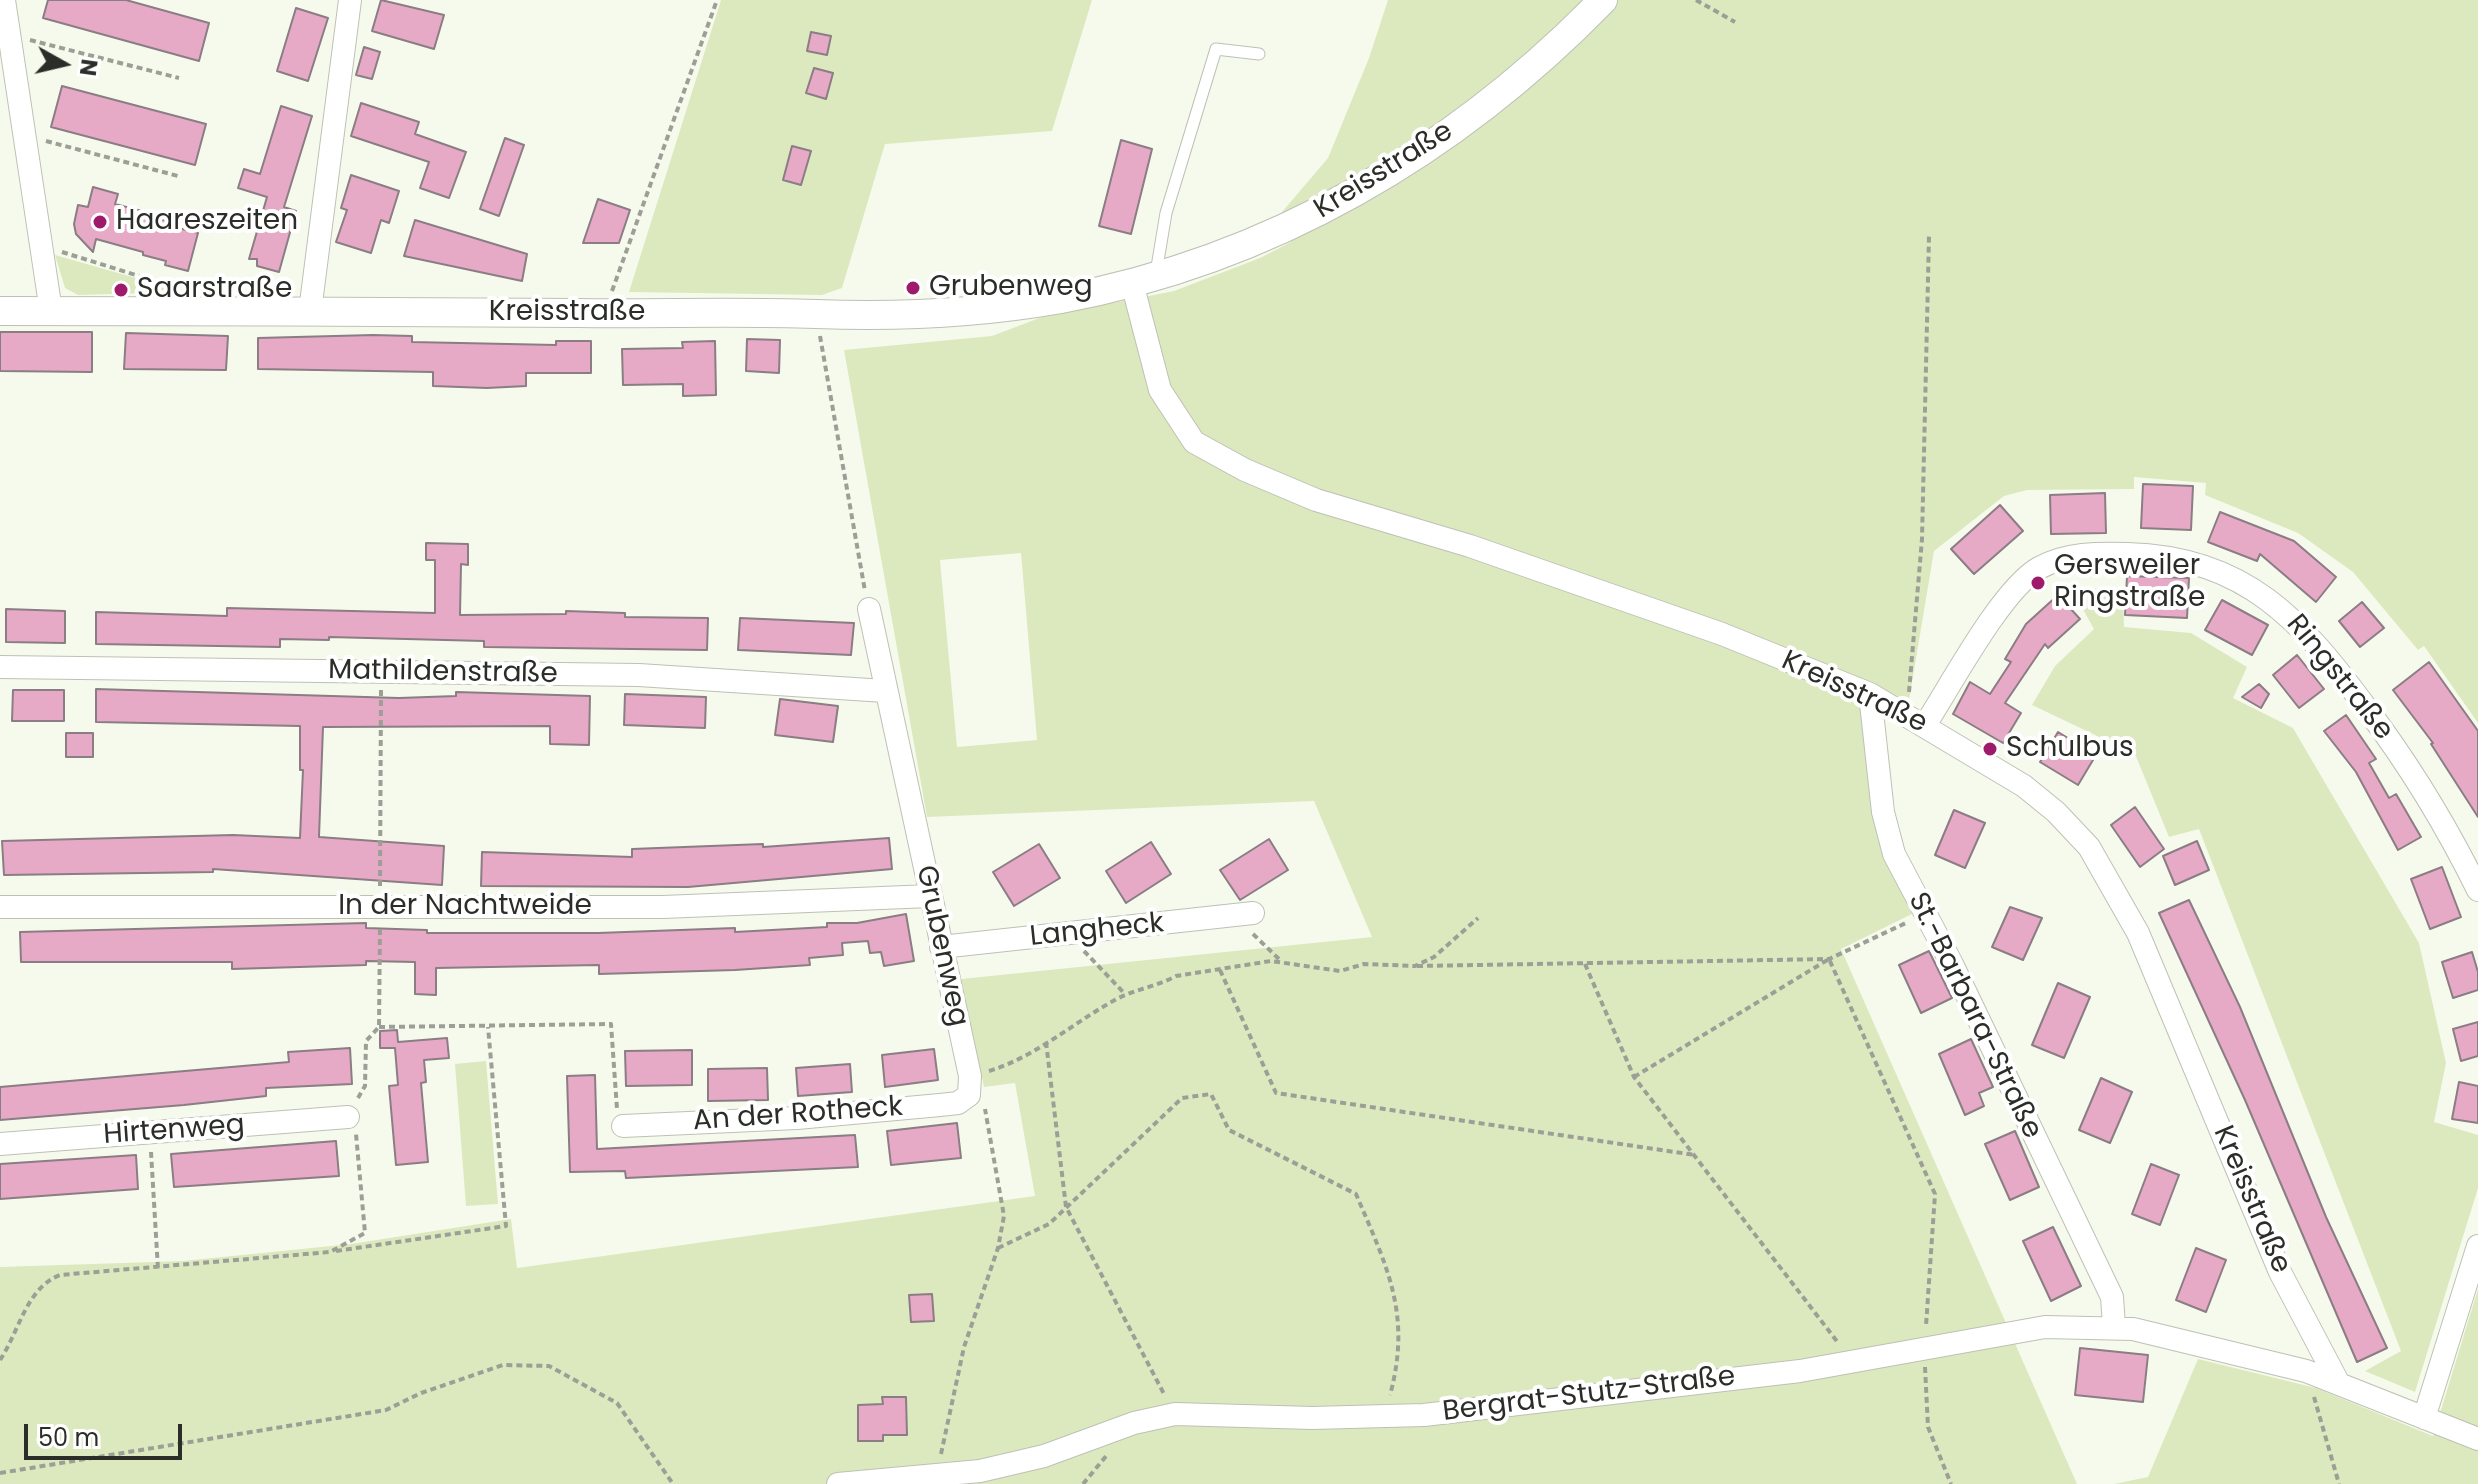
<!DOCTYPE html>
<html>
<head>
<meta charset="utf-8">
<style>
	body { margin:0 }
	#map { position:relative; width:2478px; height:1484px; overflow:hidden; background:#f6faed; font-family:Poppins,sans-serif }
	canvas { display:block }
	.north { position:absolute; left:24px; top:24px; width:80px; height:80px; -webkit-text-stroke:6px #fff; paint-order:stroke; rotate:98deg; font-size:22px; font-weight:700; line-height:32px; text-align:center; color:#2b2d28 }
	.north::after { content:''; display:block; margin:auto; width:28px; height:36px; background:#2b2d28; clip-path:polygon(50% 0,100% 100%,50% 72%,0 100%) }
	.scale { position:absolute; left:24px; top:1424px; width:158px; height:36px; box-sizing:border-box; border:4px solid #2b2d28; border-top:0; padding-left:10px; font-size:24px; line-height:28px; white-space:nowrap; color:#2b2d28; -webkit-text-stroke:6px #fff; paint-order:stroke }
</style>
</head>
<body>
<div id="map">
<canvas width="2478" height="1484"></canvas>
<div class="north">N</div>
<div class="scale">50 m</div>
</div>
<script>
const ctx = document.querySelector('canvas').getContext('2d');
ctx.lineJoin = 'round';
function fill(path, color) { ctx.fillStyle = color; ctx.fill(path, 'evenodd'); }
function stroke(path, color, width, dash) { ctx.strokeStyle = color; ctx.lineWidth = width; ctx.lineCap = dash ? 'butt' : 'round'; ctx.setLineDash(dash || []); ctx.stroke(path); }
function label(font, color, halo, rows, align = 'center') {
  ctx.font = font + ' Poppins,sans-serif'; ctx.lineWidth = 8; ctx.setLineDash([]); ctx.textBaseline = 'middle'; ctx.strokeStyle = halo; ctx.fillStyle = color; for (const [text, x, y, turn = 0] of rows) {
    ctx.save(); ctx.translate(x, y); ctx.rotate((+turn || 0) * Math.PI / 180); ctx.textAlign = isNaN(turn) ? turn : align; if (halo) ctx.strokeText(text, 0, 0); ctx.fillText(text, 0, 0); ctx.restore();
  }
}
fill(new Path2D(`
	M721,0h371l-40,131 -167,13 -43,144 -20,7 -193,-3z
	M1388,0h1090v723l-54,-77 -6,4 -65,-78 -55,-39 -93,-38 1,-12 -72,-6v12l-107,1 -23,6 -70,55 -28,167 -43,-21 51,216 -73,36 236,535h-2077v-217l183,-6 168,-17 160,-25 6,49 518,-72 -20,-113 -31,4 -23,-108 411,-42 -58,-136 -387,16 -83,-467 148,-14 50,-19 132,-26 86,-33 31,-16 -9,-30 46,-54 41,-100zM1021,553l16,187 -80,7 -17,-187z
	M55,255l130,37 -107,3 -13,-7z
	M2071,588l52,1 1,38 67,6 56,34 -14,31 60,30 126,215 27,120 -12,59 44,13v53l-63,204 -50,-21 36,-20 -202,-522 -30,8 -34,-83 -103,-49 23,-39 39,-37z
	M486,1061l12,143 -32,2 -11,-142z
	M2478,1289v195h-364l34,-7 50,-118 118,29 117,48z`), '#dce9bf');
const building = new Path2D(`
	M48,0h78l83,23 -10,38 -156,-43z
	M381,0l63,15 -10,34 -62,-18z
	M296,8l32,10 -20,63 -31,-10z
	M811,32l20,4 -4,19 -20,-4z
	M364,47l16,5 -8,27 -16,-4z
	M814,68l19,5 -7,26 -20,-6z
	M62,86l144,38 -11,41 -144,-38z
	M361,103l58,19 -4,12 51,18 -17,46 -29,-10 9,-26 -78,-26z
	M281,106l31,10 -28,91 12,4 -17,61 -22,-6v-7h-8l18,-62 -29,-9 6,-19 16,5z
	M505,138l19,7 -25,71 -19,-7z
	M1121,140l31,9 -21,85 -32,-8z
	M792,146l19,5 -10,34 -18,-5z
	M351,175l48,16 -10,32 -8,-3 -10,33 -35,-11 11,-32 -6,-2z
	M93,187l25,7 -3,10 38,10 -1,3 24,6 -1,4 23,6 -10,38 -23,-6 1,-4 -23,-6v-3l-47,-13 -3,13 -17,-18 -2,-10 4,-19 10,2z
	M598,199l32,11 -11,33h-36z
	M415,220l112,34 -5,27 -118,-25z
	M0,332h92v40l-92,-1z
	M126,333l102,3 -2,34 -102,-1z
	M373,335l39,1v6l144,3v-4h35v32h-65v13l-39,2 -54,-2v-14l-175,-3v-31z
	M747,339l33,1 -1,33 -33,-2z
	M715,341l1,54 -33,1v-12l-60,1 -1,-36 61,-1 -1,-6z
	M2143,484l50,2 -2,44 -50,-2z
	M2105,493l1,40 -55,1 -1,-39z
	M2000,505l23,26 -49,43 -23,-25z
	M2220,512l74,29 42,36 -20,25 -56,-48 -3,7 -49,-19z
	M426,543l42,1v21l-7,-1 -1,51 106,-1v-3l59,2v4l83,1 -1,32 -223,-3v-6l-155,-4v3l-49,-1v8l-184,-3v-32l131,4v-8l208,5v-53h-9z
	M2127,576l62,2 -2,40 -62,-3z
	M2058,595l22,24 -32,29 -3,-4 -40,59 16,10 -18,30 -50,-29 17,-32 20,12 21,-32 -6,-3 21,-35z
	M2222,600l46,25 -16,30 -47,-25z
	M2362,602l22,26 -24,19 -21,-26z
	M6,609l59,2v32l-59,-1z
	M740,618l114,5 -3,32 -113,-5z
	M2297,655l27,34 -25,19 -26,-33z
	M2429,662l49,69v86l-47,-73 2,-1 -40,-53z
	M2259,684l10,10 -8,14 -19,-11z
	M96,689l303,9 57,-2v-4l134,4 -1,49 -39,-1v-18l-227,1 -4,110 125,9 -2,39 -229,-16v3l-209,3 -2,-34 231,-6 67,3 3,-68h-3v-44l-204,-4z
	M13,690h51v31h-52z
	M625,694l81,3 -1,31 -81,-3z
	M780,699l58,7 -5,36 -58,-7z
	M2346,715l30,44 -7,4 20,35 7,-4 25,43 -23,13 -42,-78 -32,-41z
	M2058,732l38,23 -18,30 -38,-23z
	M66,733h27v24h-27z
	M2135,807l29,42 -24,18 -29,-42z
	M1954,810l31,13 -20,45 -30,-13z
	M889,838l3,31 -204,18 -207,-1 1,-34 150,5v-8l131,-5v3z
	M1269,839l19,31 -48,30 -20,-30z
	M2197,841l12,29 -34,15 -12,-29z
	M1151,842l20,32 -45,29 -20,-32z
	M1039,844l21,34 -46,28 -21,-34z
	M2442,867l19,50 -31,12 -19,-50z
	M2189,900l51,107 86,210 61,131 -30,14 -112,-262 -86,-187z
	M2010,907l32,11 -19,42 -31,-13z
	M906,914l8,47 -30,5 -3,-14 -11,1 -2,-12 -26,2 1,12 -34,3 1,7 -75,5 -136,4v-9l-163,3v27l-21,-1v-32l-49,-1v4l-134,4v-7h-211l-1,-30 346,-9v5l61,2v3h171l137,-5v4l92,-5v-4h30z
	M1929,951l23,47 -31,15 -22,-48z
	M2472,952l6,20v18l-25,8 -11,-36z
	M2058,983l32,14 -26,61 -32,-13z
	M2478,1022v34l-17,5 -8,-32z
	M397,1030l1,12 49,-4 2,20 -25,2 2,22 -5,1 7,79 -32,3 -7,-79 9,-1 -3,-37h-15v-17z
	M1971,1039l22,48 -14,6 5,13 -19,9 -26,-61z
	M350,1048l2,36 -86,4v8l-82,9 -184,15v-33l289,-25 -1,-10z
	M934,1049l4,31 -53,7 -3,-32z
	M692,1050v35l-66,1 -1,-35z
	M850,1064l2,28 -54,4 -2,-28z
	M767,1068l1,32 -60,1v-32z
	M595,1075l2,74 258,-14 3,32 -232,11 -1,-7 -55,1 -3,-96z
	M2101,1078l31,14 -22,51 -31,-13z
	M2459,1082l19,4v37l-26,-4z
	M957,1123l4,35 -70,7 -4,-34z
	M2015,1131l24,56 -29,13 -25,-56z
	M336,1141l3,35 -165,11 -3,-33z
	M136,1155l2,34 -138,10v-35z
	M2151,1164l28,11 -19,50 -28,-11z
	M2053,1227l28,59 -30,15 -28,-60z
	M2196,1248l30,12 -20,52 -30,-12z
	M932,1294l2,27 -23,1 -2,-27z
	M2080,1348l68,7 -5,47 -68,-7z
	M882,1397h24l1,38h-24v6h-25v-36l25,-1z`);
fill(building, '#e7aac6');
stroke(building, '#8a7d83', 2);
const service = new Path2D(`
	M1156,273l10,-60 50,-164 43,5`);
const minor = new Path2D(`
	M4,0l47,311
	M1132,283l28,107 34,52 51,28 71,30 154,46 252,88 148,60 154,92 32,26 33,35 49,86 142,339 58,110
	M310,311l40,-311
	M0,667l639,8 246,16
	M1870,694l13,118 11,42 58,110 160,333 2,29
	M1925,725c26,-40 76,-135 114,-157 27,-15 59,-15 89,-14 118,3 174,67 239,155 43,57 79,116 111,181
	M0,907h663l267,-11
	M941,947l312,-34
	M623,1126l174,-8 143,-13 18,-2 11,-8 1,-19 -101,-467
	M0,1144l348,-27
	M2424,1418l54,-172
	M838,1484l142,-13 64,-15 90,-33 41,-9 137,4 112,-3 376,-44 245,-44 88,2 173,42 172,68`);
const tertiary = new Path2D(`
	M0,311c193,0 385,1 578,2 79,1 159,-2 238,1 80,3 166,-1 245,-15 210,-39 394,-147 542,-299`);
stroke(service, '#bdc1b5', 13);
stroke(minor, '#bdc1b5', 24);
stroke(tertiary, '#bdc1b5', 30);
stroke(new Path2D(`
	M1696,0l39,22
	M30,40l149,38
	M46,141l132,35
	M62,252l106,33
	M612,291l105,-291
	M820,336l45,255
	M1909,692l13,-153 7,-303
	M380,886l1,-196
	M1253,934l28,27
	M1084,951l41,43
	M1585,964l49,113 205,267
	M1417,966l412,-7 79,-37
	M1220,970l56,123 419,62
	M379,1027l232,-3 6,85
	M1046,1042l20,165 98,187
	M989,1071c46,-14 83,-47 124,-70 21,-12 43,-14 63,-25l95,-15 69,10 24,-7 51,2 19,-9 44,-39
	M1634,1077l195,-118 106,235 -9,132
	M358,1098l7,-12 1,-45 13,-14 1,-101
	M151,1152l7,117
	M998,1248l51,-24 133,-126 29,-4 18,36 127,64c31,73 56,120 34,201
	M336,1251l170,-25 -18,-199
	M0,1360c19,-28 26,-72 60,-85l270,-23 35,-19 -9,-99
	M1925,1367l3,60 23,57
	M2314,1397l25,87
	M941,1454l23,-107 34,-99 6,-32 -19,-107
	M0,1473l386,-63 35,-17 82,-28 46,1 68,37 56,81
	M1083,1484l24,-29`), '#9c9f96', 4, [6, 4]);
stroke(service, '#fff', 11);
stroke(minor, '#fff', 22);
stroke(tertiary, '#fff', 28);
for (const [x, y, r, color] of [
	[100,222,8,"#9e1a6b"],
	[913,288,8,"#9e1a6b"],
	[121,290,8,"#9e1a6b"],
	[2038,583,8,"#9e1a6b"],
	[1990,749,8,"#9e1a6b"]
]) { const dot = new Path2D(); dot.arc(x, y, r, 0, 2 * Math.PI); ctx.fillStyle = color; ctx.fill(dot); stroke(dot, '#fff', 3); }
label('28px', '#2b2d28', '#fff', [
	["Kreisstraße",1384,171,-32],
	["Kreisstraße",567,313],
	["Mathildenstraße",443,673,1],
	["Ringstraße",2339,678,51],
	["Kreisstraße",1854,693,25],
	["In der Nachtweide",465,907],
	["Langheck",1097,931,-6],
	["Grubenweg",941,946,78],
	["St.-Barbara-Straße",1974,1016,64],
	["An der Rotheck",798,1115,-4],
	["Hirtenweg",174,1131,-4],
	["Kreisstraße",2251,1200,67],
	["Bergrat-Stutz-Straße",1589,1395,-7]
]);
label('28px', '#2b2d28', '#fff', [
	["Haareszeiten",116,222],
	["Grubenweg",929,288],
	["Saarstraße",137,290],
	["Gersweiler",2054,567],
	["Ringstraße",2054,599],
	["Schulbus",2006,749]
], 'left');
</script>
</body>
</html>
